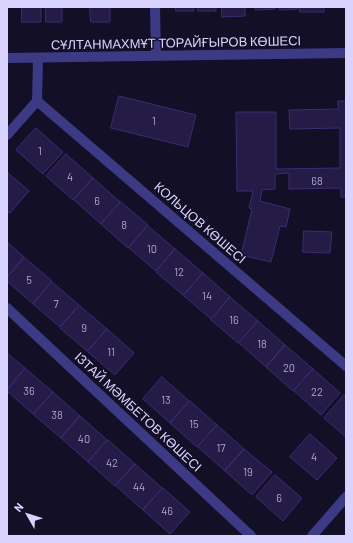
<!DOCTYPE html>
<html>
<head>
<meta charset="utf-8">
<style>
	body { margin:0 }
	#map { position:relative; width:353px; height:543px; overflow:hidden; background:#130f26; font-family:Barlow,sans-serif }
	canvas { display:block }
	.frame { position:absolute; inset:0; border:8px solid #d9d4ff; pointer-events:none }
	.north { position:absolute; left:8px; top:495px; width:40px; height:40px; -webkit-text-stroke:3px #130f26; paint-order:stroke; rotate:309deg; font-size:11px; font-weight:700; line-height:16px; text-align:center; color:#d9d4ff }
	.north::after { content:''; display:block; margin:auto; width:14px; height:18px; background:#d9d4ff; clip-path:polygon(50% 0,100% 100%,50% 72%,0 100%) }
</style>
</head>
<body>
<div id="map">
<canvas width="353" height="543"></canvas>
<div class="frame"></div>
<div class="north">N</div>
</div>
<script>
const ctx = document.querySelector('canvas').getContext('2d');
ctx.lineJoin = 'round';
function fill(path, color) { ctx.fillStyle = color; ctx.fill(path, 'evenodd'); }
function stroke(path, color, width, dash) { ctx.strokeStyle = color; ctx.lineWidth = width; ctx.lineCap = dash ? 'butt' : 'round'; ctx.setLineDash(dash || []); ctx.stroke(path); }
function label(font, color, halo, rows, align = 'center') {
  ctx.font = font + ' Barlow,sans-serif'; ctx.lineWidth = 3; ctx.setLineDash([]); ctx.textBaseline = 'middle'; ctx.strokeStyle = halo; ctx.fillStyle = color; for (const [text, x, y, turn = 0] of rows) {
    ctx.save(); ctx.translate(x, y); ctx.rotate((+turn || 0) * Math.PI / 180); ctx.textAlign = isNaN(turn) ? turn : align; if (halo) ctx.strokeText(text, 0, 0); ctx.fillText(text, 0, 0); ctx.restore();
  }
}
const building = new Path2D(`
	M22,7h19v15h-19z
	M46,7h16v15h-16z
	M90,7h20v15h-19z
	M176,7h17l1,4h-18z
	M198,7h18v4h-18z
	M222,7h23v9l-23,1z
	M255,7h20v2l-19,1z
	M280,7h18v2l-18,1z
	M300,7h24v5h-24z
	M119,96l77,19 -8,32 -77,-19z
	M338,101h8v96h-5v-9l-52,1v-16l-14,1v15l-13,1 -2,11 30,8 -4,18 -6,-1 -9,36 -30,-7 11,-46 -3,-1 4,-17h-16l-1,-79h40v57l64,-1v-40l-50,1 -1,-19 49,-1z
	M36,128l27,24 -20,22 -27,-24z
	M66,154l27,24 -20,22 -27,-24z
	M7,172l22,19 -19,22 -3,-2z
	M93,178l27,24 -19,22 -27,-24z
	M121,202l27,23 -20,23 -27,-24z
	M148,226l27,23 -19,22 -27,-23z
	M304,231l28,1 -2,21 -27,-1z
	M7,242l17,15 -17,20z
	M175,249l28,24 -20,22 -27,-23z
	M25,258l27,23 -19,23 -26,-23v-3z
	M203,273l27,24 -19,22 -27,-23z
	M52,282l27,23 -19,22 -27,-23z
	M230,297l28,24 -20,22 -27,-23z
	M80,306l27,23 -20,22 -27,-23z
	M258,321l27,24 -19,22 -27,-24z
	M107,329l27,24 -19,22 -27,-23z
	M285,345l28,24 -20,22 -27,-24z
	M7,353l18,15 -18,21z
	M26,369l27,23 -20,22 -26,-23z
	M313,369l27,24 -19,22 -27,-24z
	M162,377l27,24 -19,22 -27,-24z
	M53,392l27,24 -19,22 -27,-23z
	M344,395l2,2v40l-22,-19z
	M190,401l27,24 -20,22 -27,-24z
	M80,416l27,24 -19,22 -27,-24z
	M217,425l27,24 -19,22 -27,-24z
	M310,434l27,24 -20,22 -27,-23z
	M108,440l27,24 -20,22 -27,-24z
	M244,449l28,23 -20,23 -27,-24z
	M135,464l27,24 -19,22 -27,-24z
	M275,475l27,23 -19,23 -27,-24z
	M163,488l27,24 -20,22 -27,-24z`);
fill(building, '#241b47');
stroke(building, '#3b2d73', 1);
stroke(new Path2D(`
	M155,7l1,49
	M7,58l339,-5
	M37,101l309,265
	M7,135l30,-34 1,-42
	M7,308l244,228
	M312,536l34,-39`), '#3d3a85', 10);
label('11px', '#aca6d1', null, [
	["1",154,121],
	["1",40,151],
	["4",70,177],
	["68",317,181],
	["6",97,201],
	["8",124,225],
	["10",152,249],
	["12",179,272],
	["5",29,280],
	["14",207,296],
	["7",56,304],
	["16",234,320],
	["9",84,328],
	["18",262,344],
	["11",111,352],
	["20",289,368],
	["36",29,391],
	["22",317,392],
	["13",166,400],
	["38",57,415],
	["15",194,424],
	["40",84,439],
	["17",221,448],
	["4",314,457],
	["42",112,463],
	["19",248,472],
	["44",139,487],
	["6",279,498],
	["46",167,511]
]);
label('13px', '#d9d4ff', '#130f26', [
	["СҰЛТАНМАХМҰТ ТОРАЙҒЫРОВ КӨШЕСІ",176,43,-1],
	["КОЛЬЦОВ КӨШЕСІ",200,223,41],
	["ІЗТАЙ МӘМБЕТОВ КӨШЕСІ",138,412,43]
]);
</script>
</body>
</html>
